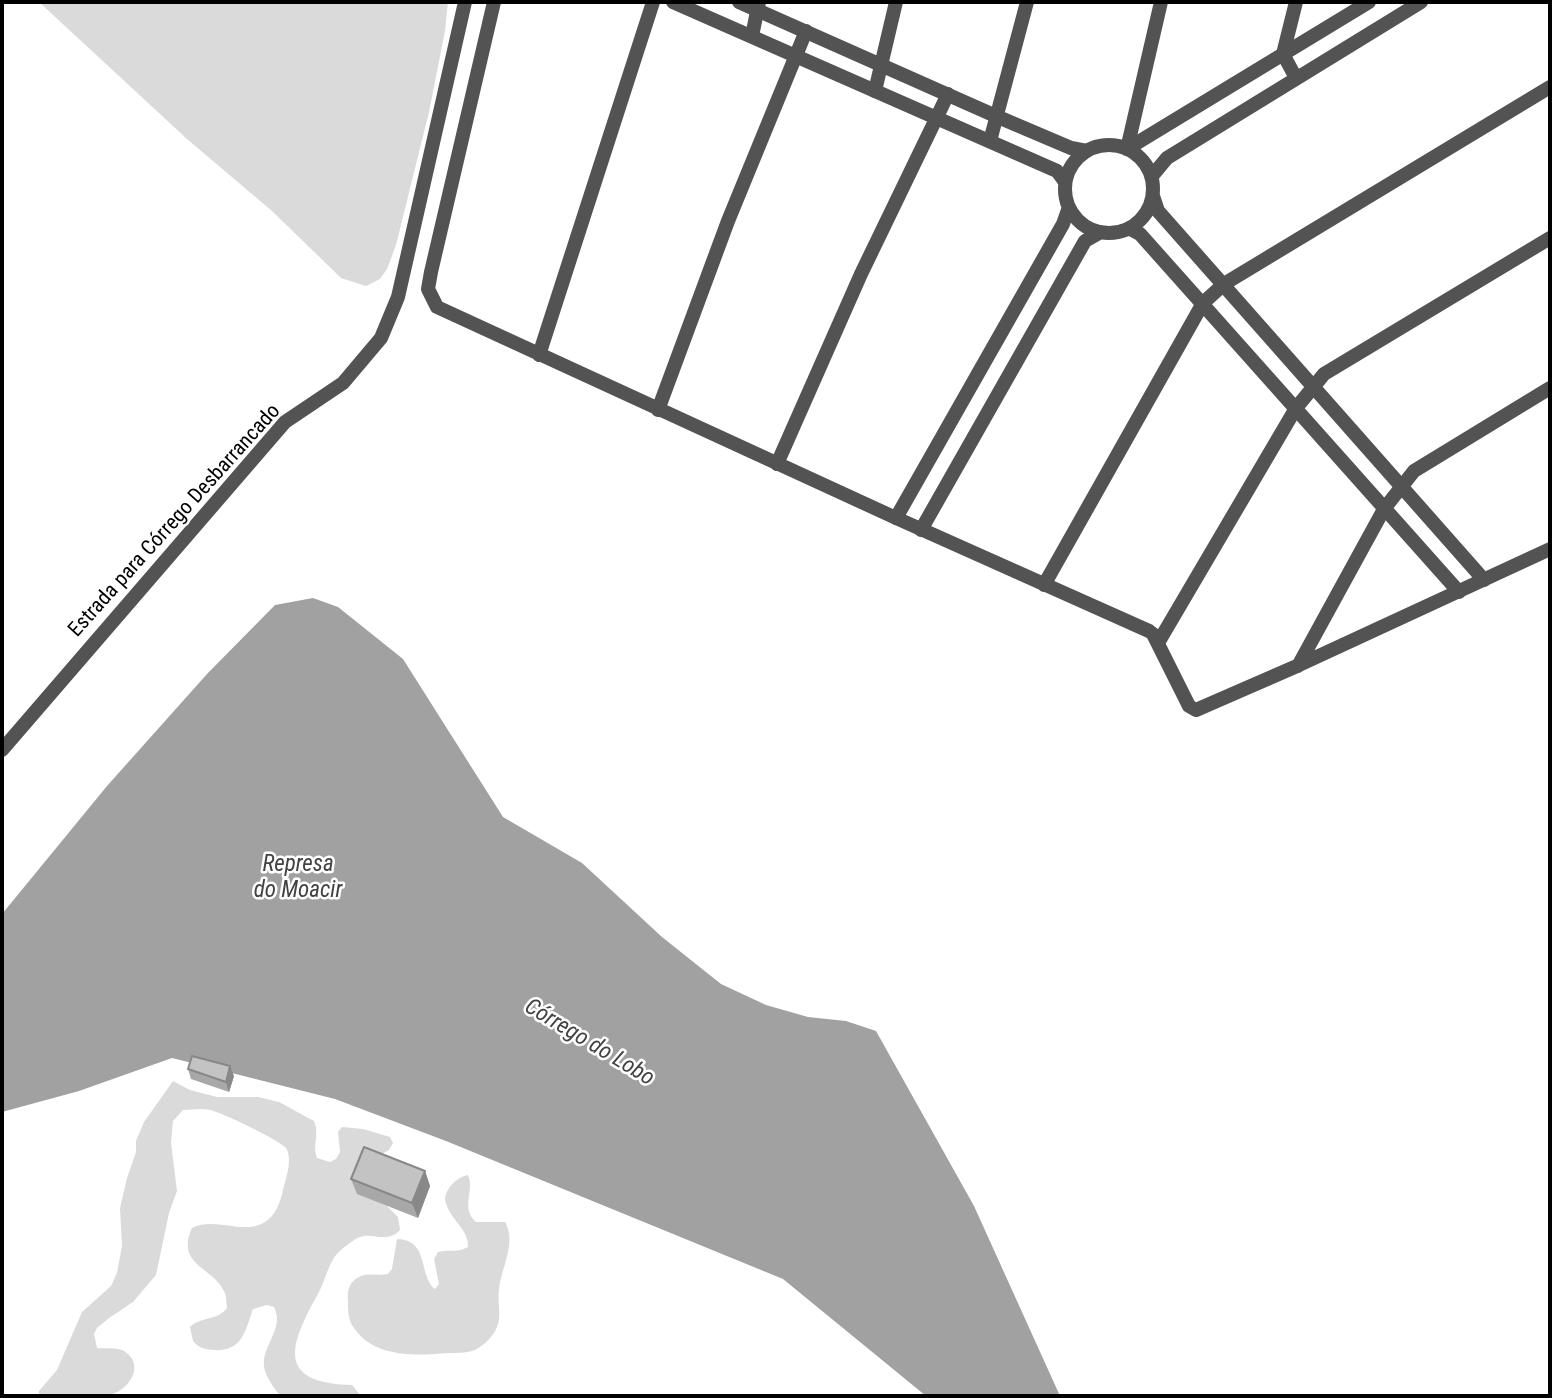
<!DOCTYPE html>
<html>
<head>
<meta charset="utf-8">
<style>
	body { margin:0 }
	#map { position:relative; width:1552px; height:1398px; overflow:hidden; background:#fff; font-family:"Roboto Condensed",sans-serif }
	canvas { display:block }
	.frame { position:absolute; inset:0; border:4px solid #000; pointer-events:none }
</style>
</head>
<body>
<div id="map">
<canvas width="1552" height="1398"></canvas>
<div class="frame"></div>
</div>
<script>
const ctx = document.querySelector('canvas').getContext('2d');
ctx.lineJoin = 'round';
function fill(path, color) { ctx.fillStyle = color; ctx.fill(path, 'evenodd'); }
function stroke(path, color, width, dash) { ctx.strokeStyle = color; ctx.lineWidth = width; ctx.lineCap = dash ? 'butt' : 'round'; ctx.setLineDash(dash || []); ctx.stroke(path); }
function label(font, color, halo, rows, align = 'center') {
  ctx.font = font + ' "Roboto Condensed",sans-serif'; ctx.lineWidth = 5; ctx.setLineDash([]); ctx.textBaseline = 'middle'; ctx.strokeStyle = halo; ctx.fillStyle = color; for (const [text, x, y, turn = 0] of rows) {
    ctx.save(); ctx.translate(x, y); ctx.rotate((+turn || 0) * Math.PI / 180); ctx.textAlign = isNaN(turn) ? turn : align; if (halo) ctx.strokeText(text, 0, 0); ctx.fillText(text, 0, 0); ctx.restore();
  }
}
fill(new Path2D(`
	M39,2h409l-3,29 -16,81 -33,133 -9,24 -7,10 -14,7 -25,-8 -69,-67 -85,-72z
	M173,1081l17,9 27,7h41l21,5 35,19c6,13 -2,24 3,37l13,4 6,-3 4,-7 -2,-20 4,-5 21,2 27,8 3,6 -4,7 -14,8 9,45 14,14 2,13c-13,14 -27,2 -40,7 -6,2 -14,9 -18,12 -13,10 -16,30 -23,43 -29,52 -45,91 33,93l9,11h-81c-6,-8 -15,-20 -16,-30 -2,-21 21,-38 10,-59l-7,-2 -14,4c-8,23 -11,43 -40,41 -9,-1 -14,-2 -20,-9l-3,-14c10,-10 29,-7 37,-19 -1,-6 0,-12 -3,-17 -11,-24 -49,-26 -32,-63 24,-12 51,8 73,-6 10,-6 16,-21 18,-32 3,-12 10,-30 3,-42 -5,-7 -67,-37 -76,-38 -9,-2 -18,0 -27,0l-10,11 -2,22 6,48 -8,22 -13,62 -23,27 -24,16 -12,10 -3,6 3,14c8,1 20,-1 27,3 22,14 5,39 -14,44 -16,3 -53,1 -71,1v-5l18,-21 25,-58 29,-26 6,-13 5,-27 -2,-38 7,-30 9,-26v-11l8,-19z
	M468,1175c7,17 -8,33 8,47h29c12,21 -4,46 -6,68 -2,12 3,26 -2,37 -4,10 -13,18 -22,23 -8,3 -18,3 -27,3 -31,3 -74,5 -94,-25 -6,-8 -6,-17 -6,-26 -1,-12 1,-21 13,-26 9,-3 18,0 27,-2l4,-5 5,-30c33,1 21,36 38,50l4,-5 -5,-25 4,-7c11,-3 20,1 30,-5 1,-19 -20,-28 -23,-48 1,-11 12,-22 23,-24z`), '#dadada');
fill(new Path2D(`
	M313,598l25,9 65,52 100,158 79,46 80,74 59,47 45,21 42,12 38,4 30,10 98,175 86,190h-134l-143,-117 -337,-138 -111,-42 -163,-41 -93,33 -77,21v-198l105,-128 100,-112 68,-69z`), '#a1a1a1');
stroke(new Path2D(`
	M494,2l-63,270 -3,17 9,18 459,211 253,113 4,3 36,72 7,4 101,-44 253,-117
	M752,36l7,-34
	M1296,78l-13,-24 13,-52
	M875,91l21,-89
	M990,141l37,-139
	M1127,149l34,-147
	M539,355l114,-353
	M658,410l70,-189 78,-190
	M777,464l84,-190 87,-180
	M1044,585l159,-282 21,-19 326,-197
	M1158,643l138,-235 28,-34 226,-136
	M1298,666l86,-157 30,-38 136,-83
	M2,750l283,-328 58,-39 38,-45 17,-41 67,-295`), '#535353', 14);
stroke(new Path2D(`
	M673,2l384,169 8,11
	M739,2l259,115 73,31 16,3
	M1065 189a44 44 0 1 1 88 0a44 44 0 1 1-88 0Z
	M1127,149l242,-147
	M1152,176l15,-18 254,-156
	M1153,196l5,15 326,369
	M1129,228l11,6 319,358
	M896,518l167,-294 6,-17
	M921,530l164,-289 16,-9`), '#535353', 14);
fill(new Path2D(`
	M188,1069l46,7 -5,16 -38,-13z
	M425,1171l5,15 -12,32 -61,-24 -6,-15z`), '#a8a8a8');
fill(new Path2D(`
	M230,1066l4,10 -5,16 -3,-10z
	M425,1171l5,15 -12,32 -6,-15z`), '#888');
const building = new Path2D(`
	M192,1056l38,10 -4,16 -38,-13z
	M364,1147l61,24 -13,32 -61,-24z`);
fill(building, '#c3c3c3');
stroke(building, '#888', 2);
label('21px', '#000', '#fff', [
	["Estrada para Córrego Desbarrancado",175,521,-48]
]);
label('italic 23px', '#424242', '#fff', [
	["Represa",298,865],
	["do Moacir",298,891],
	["Córrego do Lobo",589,1043,31]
]);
</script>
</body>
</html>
